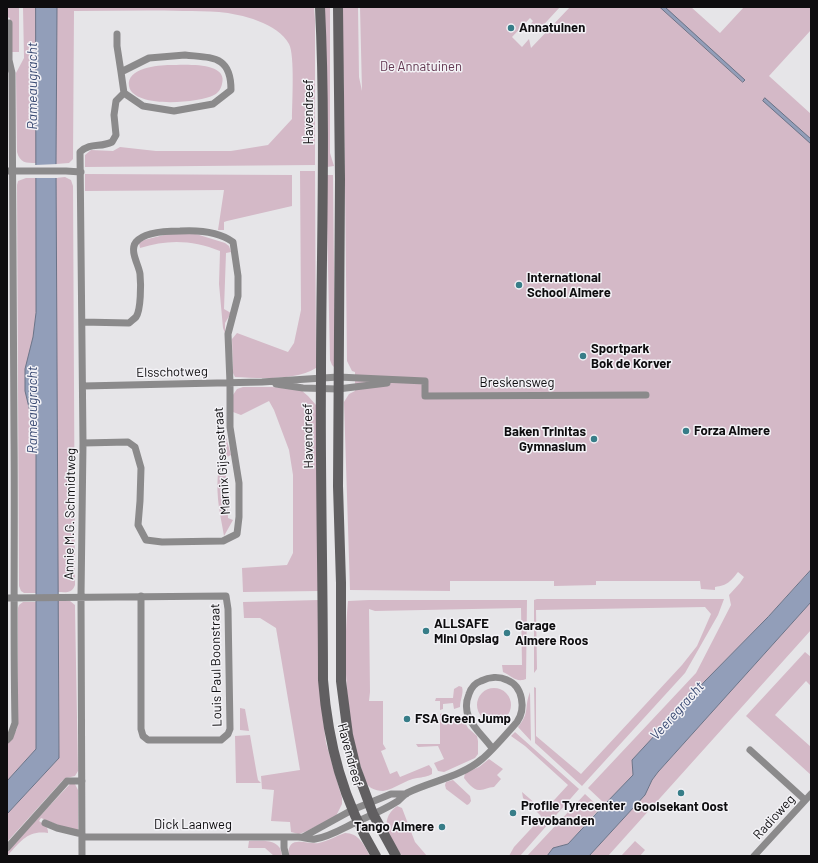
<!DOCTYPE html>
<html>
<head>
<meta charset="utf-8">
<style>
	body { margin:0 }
	#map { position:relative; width:818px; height:863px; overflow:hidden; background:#e6e5e8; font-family:Barlow,sans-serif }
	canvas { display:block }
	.frame { position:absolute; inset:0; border:8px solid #0e0d0f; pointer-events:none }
</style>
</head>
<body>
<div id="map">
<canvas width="818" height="863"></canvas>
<div class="frame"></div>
</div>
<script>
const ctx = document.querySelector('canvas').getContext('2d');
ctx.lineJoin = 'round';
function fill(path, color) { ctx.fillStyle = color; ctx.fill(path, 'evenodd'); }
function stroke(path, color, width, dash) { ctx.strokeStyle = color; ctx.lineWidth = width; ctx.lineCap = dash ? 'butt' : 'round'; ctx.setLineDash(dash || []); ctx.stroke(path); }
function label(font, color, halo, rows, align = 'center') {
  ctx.font = font + ' Barlow,sans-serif'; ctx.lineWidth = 3; ctx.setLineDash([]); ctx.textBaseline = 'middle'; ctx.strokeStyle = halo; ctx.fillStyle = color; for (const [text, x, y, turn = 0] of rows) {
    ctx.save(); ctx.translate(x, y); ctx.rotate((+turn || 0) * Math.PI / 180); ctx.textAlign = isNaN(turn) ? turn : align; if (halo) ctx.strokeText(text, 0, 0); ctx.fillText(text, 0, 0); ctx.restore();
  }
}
fill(new Path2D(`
	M7,7h12v45h-7l-2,-34 -3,-1z
	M23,7h13v156c-10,0 -16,0 -19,-11l-1,-79 8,-15z
	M57,7h257l1,13v145l-230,2v-12l6,-5 22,1 7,-4 36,4h75l37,-6 24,-26c0,-15 3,-64 -3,-75 -11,-21 -48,-30 -70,-32 -12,-1 -24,-1 -36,-1 -37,-1 -73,0 -109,0l-1,148 -4,4 -13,1z
	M324,7h6v146l4,13 -7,1z
	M341,7h17l1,70 3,14 -2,-84h200l-23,25 -6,1 -3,-3v-3l5,-6 -3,-3 -18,19 10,10 7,-8 2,9 39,-41h121l29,26 24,-26h67v23l-42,46 42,38v456l-43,47 -63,64 -73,79 1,15 -28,29 -17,-16 108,-115 35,-68 -2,-10 11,-12 4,-6 -6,-5c-8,10 -10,13 -23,15v3l-14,-1 -1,-8h-104v4l-42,1v-5h-104v10l-100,-1 -6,-188 5,-8 6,-3v-19l-3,-1 -5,-10 -3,-264z
	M170,65c12,0 59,-4 52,19 -1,5 -4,9 -8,11 -15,8 -81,14 -85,-9 -3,-18 29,-21 41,-21z
	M300,171h15l1,197c-20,13 -58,10 -81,9l-2,-4 -1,-34 5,-6 51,19 6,-9 7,-33z
	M85,174l207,1v31l-65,15 -3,1v8h-6l6,-40 -139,1z
	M326,175h7l2,193 -3,-3 -2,-5z
	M65,177l6,3 2,6 2,399c-3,9 -10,7 -17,7l-2,-414z
	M26,178h10v135l-3,24 -8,32v22l9,37 2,23v142h-12l-3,-2 -2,-5 -2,-401 1,-4z
	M168,234h28l29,9 4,3 2,6 -5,1 -2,56 7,4 -6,10v10l-2,-5 -4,-44 1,-33c-27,-11 -52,-12 -80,-3l-1,-5 5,-3z
	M243,387h29l29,3 7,6 8,9 3,186 -76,1 -1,-24 45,-3 6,-12v-78l-4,-25 -15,-40 -5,-9 -28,14 -8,-3v-17l4,-6z
	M224,430l7,25 -6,3 3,60 5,2 -9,16c-2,-12 -5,-25 -6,-37 -2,-23 2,-46 6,-69z
	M537,599h187l-6,16 -33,58 -103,113 -47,-43 -1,-56 2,1v48l45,38 101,-109 15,-19 14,-32 -6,-7 -169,3 1,59 -3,4v-73z
	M319,600l3,111 4,32 16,55v6l-6,12 -29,15 -8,3 -8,-2 -1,-10 -19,-1 3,-31 -12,-1 -1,-13 39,-6 -24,-142 -16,-10h-16l-1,-16z
	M369,600h158l-1,79c-10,4 -14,-3 -23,-7l-1,-7h20l-1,-57 -146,3 -6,-2 1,83 -1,9h14v43l3,5 -5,2 9,23 7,-3 3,6 29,-12 3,4v5c-5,3 -9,3 -15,4 -12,2 -22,11 -34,13 -4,0 -8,-1 -12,-3 -6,-4 -7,-12 -9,-18 -17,-50 -19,-116 -14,-169z
	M58,601h12l5,4v4l3,162 -3,5 -9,2 -4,3 -55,61v-28l52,-56z
	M23,602h13v147l-29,32v-36l10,-16 1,-7v-114l1,-3z
	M811,602v28l-203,226h-19l56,-61 7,-15 6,-8z
	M805,652l6,5v29l-5,-5 -31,34 36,32v28l-65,-59z
	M459,686l3,1c2,6 -2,13 -2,20l-6,2 -1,-6 -10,1v5l-3,1v-9h-5l1,-3h17l1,-9z
	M477 705a17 17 0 1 1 34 0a17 17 0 1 1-34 0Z
	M530,692l1,49 -13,-14c12,-14 6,-20 12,-35z
	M240,708l5,1 4,22 -9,-1z
	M443,713l1,7h10v-4l8,1 6,11 9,8 1,5v13l-3,4 -31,14 -6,-1 -4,-8 10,-4 -6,-13 -20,1 -2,-3h24v-30z
	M515,732l64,57 -59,67h-11l5,-9 26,-28 1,-3 -18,-18 -1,-6 22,19 24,-26 -43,-39 -14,-10z
	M250,735l7,40 1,5 3,3h-25l-1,-47z
	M489,759l14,10 -6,6 4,4 -7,8c-6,0 -9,3 -14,3 -6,1 -13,-8 -16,-12l1,-5 14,-6z
	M453,780l17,16 1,5 -2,3 -2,1 -21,-16 -1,-4 1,-3z
	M70,784h5l3,6v41l-10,-2 -27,-11 -2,3c6,4 9,5 9,12 -20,-3 -27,8 -40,22l-1,-1v-3z
	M585,794l15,14 -32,36 -15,4 -6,8h-20z
	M397,806l5,2 13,34 12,14h-25c-10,-17 -26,-34 -5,-50z
	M345,833c14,0 19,12 25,23h-81c-2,-6 1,-14 8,-14 6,-1 14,2 22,1 9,-2 17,-7 26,-10z
	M249,841c13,0 32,-3 33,15h-8l-9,-8h-17z
	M635,841l10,9 -5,6h-19z`), '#d4b9c7');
const water = new Path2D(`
	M36,7h21l-1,157 3,594 -52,56v-33l29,-32v-298l-2,-23 -9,-37v-22l8,-32 3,-24z
	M660,7h5l80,73 -2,2z
	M765,98l46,41v5l-48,-43z
	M811,570v32l-153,170 -6,8 -7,15 -56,61h-42l6,-8 15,-4 37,-40 28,-29 -1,-15 73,-79 63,-64z`);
fill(water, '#929eb9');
stroke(water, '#6a7286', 1);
fill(new Path2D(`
	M58,164v14h-23v-13z`), '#e6e5e8');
stroke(new Path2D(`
	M117,34v12l4,26
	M185,55c27,3 46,0 46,35l-18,14 -39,7 -31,-5 -19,-13 -3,-21 28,-14z
	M7,171h59l15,1
	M82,322l47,1c2,-2 5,-4 7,-6 5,-7 5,-33 4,-43 -1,-9 -11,-23 -4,-32 8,-10 32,-11 44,-11 17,-1 38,0 53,11l5,34v20l-10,38 2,49v44l9,56v34l-2,17 -14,7 -61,1 -16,-2 -8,-15 2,-24 1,-33 -6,-21 -7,-5 -45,1
	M276,384l27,4 35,1 49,-6
	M83,386l179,-4 76,-5 87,4v15l221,-1
	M7,598l219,-2 2,13 2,120 -2,5 -7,6h-73l-5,-4 -2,-7v-133
	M7,740l3,-3 5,-14c-2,-96 0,-192 -1,-288 0,-120 -2,-241 -2,-362l-3,-13v-37
	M750,750l55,50
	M45,823l12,5 25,6
	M82,837h216c6,0 11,3 17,2 13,-2 25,-9 37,-15 15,-7 32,-14 46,-23 3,-3 6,-6 9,-8 24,-12 54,-16 75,-34 10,-8 26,-27 35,-37 9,-13 6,-36 -10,-42 -8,-4 -18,-3 -26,1 -6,2 -10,7 -12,13 -10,24 11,37 23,54
	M284,837v11l2,8
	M303,837l49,-27 39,-16h15
	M7,848l60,-67h15
	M82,856l-1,-260 2,-153 -3,-291c11,-10 20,-4 32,-10l4,-7 -2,-20 2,-14 8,-8
	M754,856l57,-62`), '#8b8a8b', 7);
stroke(new Path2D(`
	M320,7c6,123 1,246 1,369 -1,101 2,203 2,304 5,64 20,121 53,176
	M338,7l2,172 -2,307 3,97v98l7,54 8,33 17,46 23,42`), '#615f61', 10);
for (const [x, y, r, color] of [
	[511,28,4,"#377d88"],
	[519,285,4,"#377d88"],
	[583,356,4,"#377d88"],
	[686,431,4,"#377d88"],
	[594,439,4,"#377d88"],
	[426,631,4,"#377d88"],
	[507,633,4,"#377d88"],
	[407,719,4,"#377d88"],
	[681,793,4,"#377d88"],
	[513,813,4,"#377d88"],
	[442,827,4,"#377d88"]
]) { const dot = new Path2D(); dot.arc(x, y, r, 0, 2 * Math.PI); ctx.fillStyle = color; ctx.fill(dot); stroke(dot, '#f3f2f6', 1.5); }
label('bold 13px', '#0e0d0f', '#f3f2f6', [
	["Annatuinen",519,28],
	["International",527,278],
	["School Almere",527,293],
	["Sportpark",591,349],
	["Bok de Korver",591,364],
	["Forza Almere",694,431],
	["Baken Trinitas",586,432,"right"],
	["Gymnasium",586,447,"right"],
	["ALLSAFE",434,624],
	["Mini Opslag",434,639],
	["Garage",515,626],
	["Almere Roos",515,641],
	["FSA Green Jump",415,719],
	["Profile Tyrecenter",521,806],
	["Flevobanden",521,821],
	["Gooisekant Oost",681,807,"center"],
	["Tango Almere",434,827,"right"]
], 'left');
label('13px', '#61354f', '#f3f2f6', [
	["De Annatuinen",421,67]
]);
label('13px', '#0e0d0f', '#f3f2f6', [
	["Havendreef",309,112,-90],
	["Elsschotweg",172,372,-1],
	["Breskensweg",517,383],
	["Havendreef",308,436,-91],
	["Marnix Gijsenstraat",222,461,-94],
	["Annie M.G. Schmidtweg",70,514,-89],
	["Louis Paul Boonstraat",216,665,-91],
	["Havendreef",350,755,75],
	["Radioweg",774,817,-48],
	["Dick Laanweg",193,825]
]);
label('italic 14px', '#3a4a73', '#f3f2f6', [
	["Rameaugracht",32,86,-90],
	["Rameaugracht",32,410,-90],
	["Veeregracht",677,711,-48]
]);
</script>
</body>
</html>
